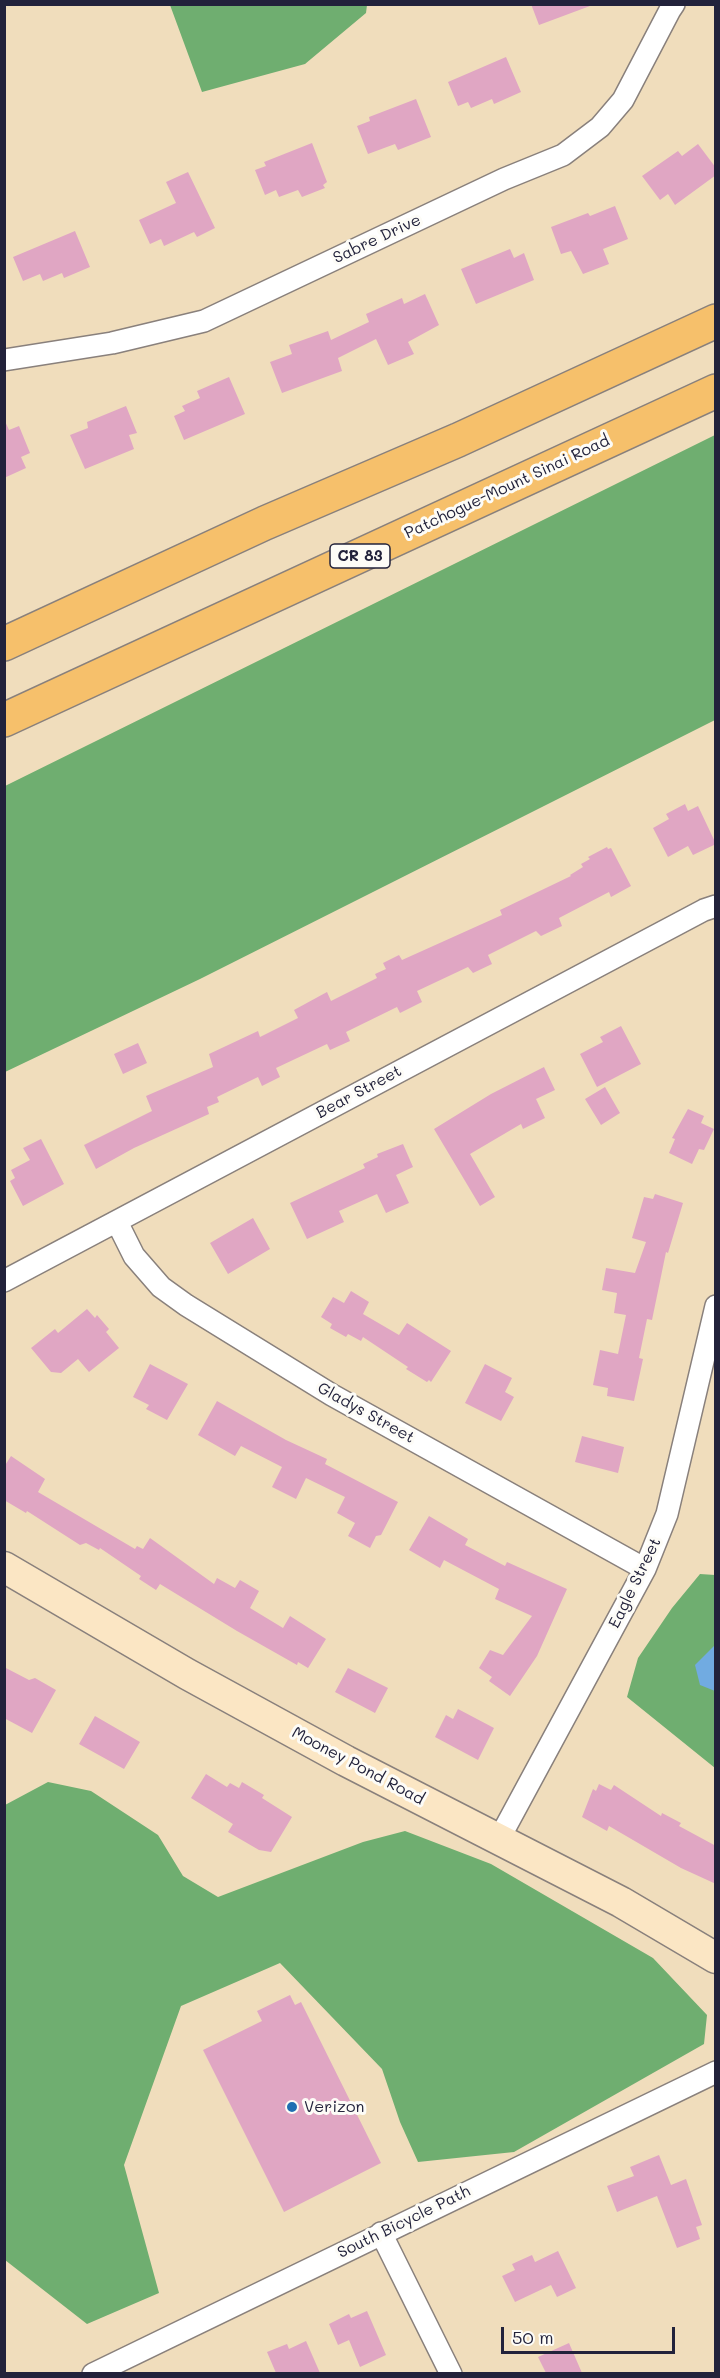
<!DOCTYPE html>
<html>
<head>
<meta charset="utf-8">
<style>
	body { margin:0 }
	#map { position:relative; width:720px; height:2378px; overflow:hidden; background:#f0ddbc; font-family:Mali,sans-serif }
	canvas { display:block }
	.frame { position:absolute; inset:0; border:6px solid #22223b; pointer-events:none }
	.scale { position:absolute; left:501px; top:2327px; width:174px; height:27px; box-sizing:border-box; border:3px solid #22223b; border-top:0; padding-left:8px; font-size:18px; line-height:21px; white-space:nowrap; color:#22223b; -webkit-text-stroke:4px #fdfcf7; paint-order:stroke }
</style>
</head>
<body>
<div id="map">
<canvas width="720" height="2378"></canvas>
<div class="frame"></div>
<div class="scale">50 m</div>
</div>
<script>
const ctx = document.querySelector('canvas').getContext('2d');
ctx.lineJoin = 'round';
function fill(path, color) { ctx.fillStyle = color; ctx.fill(path, 'evenodd'); }
function stroke(path, color, width, dash) { ctx.strokeStyle = color; ctx.lineWidth = width; ctx.lineCap = dash ? 'butt' : 'round'; ctx.setLineDash(dash || []); ctx.stroke(path); }
function label(font, color, halo, rows, align = 'center') {
  ctx.font = font + ' Mali,sans-serif'; ctx.lineWidth = 6; ctx.setLineDash([]); ctx.textBaseline = 'middle'; ctx.strokeStyle = halo; ctx.fillStyle = color; for (const [text, x, y, turn = 0] of rows) {
    ctx.save(); ctx.translate(x, y); ctx.rotate((+turn || 0) * Math.PI / 180); ctx.textAlign = isNaN(turn) ? turn : align; if (halo) ctx.strokeText(text, 0, 0); ctx.fillText(text, 0, 0); ctx.restore();
  }
}
fill(new Path2D(`
	M170,5v-1l197,1 -1,8 -61,51 -103,28z
	M715,435v285l-515,259 -195,93v-286z
	M700,1574l15,1v193l-88,-71 11,-39 34,-50z
	M48,1782l43,9 67,44 25,41 35,21 145,-55 42,-11 86,33 162,94 54,57 -3,29 -190,108 -96,10 -18,-40 -18,-53 -102,-106 -99,43 -57,159 35,128 -72,31 -82,-64v-455z`), '#6fae70');
fill(new Path2D(`
	M715,1645v46l-15,-6 -5,-20z`), '#71abe1');
fill(new Path2D(`
	M531,4h58l1,2 -51,19z
	M506,57l15,35 -27,12 -2,-5 -21,9 -3,-6 -10,4 -10,-24z
	M416,99l15,38 -33,13 -3,-6 -27,10 -11,-28 13,-5 -1,-4z
	M312,143l15,39 -4,3 2,3 -23,9 -4,-7 -19,7 -3,-7 -11,5 -10,-25 11,-4 -2,-4z
	M698,144l18,24v7l-41,30 -7,-11 -8,6 -18,-24 36,-25 4,5z
	M188,172l27,56 -18,9 -3,-5 -30,14 -3,-7 -11,5 -11,-24 37,-17 -10,-21z
	M615,206l13,33 -25,10 6,15 -26,10 -12,-23 -10,3 -10,-27 37,-14 2,3z
	M75,231l15,36 -26,11 -2,-5 -19,8 -3,-7 -17,7 -10,-24z
	M510,249l4,9 10,-5 10,27 -58,24 -15,-35z
	M425,294l14,31 -31,17 6,12 -26,11 -12,-26 -38,19 4,13 -60,22 -12,-31 22,-8 -3,-9 39,-14 3,9 38,-18 -3,-8 36,-16 2,6z
	M229,377l16,37 -61,26 -10,-24 11,-5 -3,-5 18,-8 -3,-7z
	M126,406l11,27 -8,2 5,14 -49,20 -15,-34 18,-7 -1,-6z
	M4,419l5,11 10,-4 11,27 -9,4 5,11 -22,10z
	M685,804l3,7 10,-5 18,38 -23,11 -5,-9 -20,11 -15,-29 16,-9 -3,-5z
	M607,847l1,2 3,-1 20,38 -20,11 -2,-5 -50,26 3,8 -21,10 -5,-5 -48,24 4,9 -19,9 -5,-6 -51,24 5,11 -22,11 -3,-6 -51,25 4,9 -20,9 -3,-6 -51,24 4,9 -18,9 -4,-9 -41,20 2,5 -12,5 2,7 -75,34 -38,21 -12,-24 68,-34 -6,-15 67,-29 -4,-13 49,-23 2,6 38,-19 -4,-8 33,-18 4,9 46,-23 -2,-4 11,-5 -3,-6 16,-8 3,5 100,-45 -2,-5 71,-34 -1,-1 13,-8 -2,-3 9,-5 -2,-2z
	M621,1026l20,38 -44,23 -17,-33 23,-12 -3,-5z
	M138,1043l9,20 -24,11 -9,-20z
	M544,1067l11,23 -19,9 9,19 -22,11 -2,-5 -51,30 25,43 -15,9 -46,-77 57,-35z
	M605,1087l15,26 -19,12 -16,-26z
	M688,1109l16,7 -3,7 13,6 -10,21 -5,-1 -7,15 -23,-11 6,-14 -3,-1z
	M41,1139l23,45 -41,22 -13,-25 5,-3 -4,-8 19,-10 -7,-12z
	M403,1144l10,23 -17,8 13,28 -23,10 -9,-19 -38,17 5,11 -37,17 -17,-36 75,-35 -2,-4 15,-7 -1,-3z
	M655,1194l28,9 -15,50 -2,-1 -14,68 -5,-1 -8,39 4,1 -9,42 -27,-5 1,-8 -15,-3 7,-35 18,4 8,-39 -12,-2 3,-20 -15,-3 4,-22 29,5 11,-31 -14,-4 12,-41 9,2z
	M253,1218l17,31 -42,25 -18,-31z
	M351,1291l18,11 -6,12 36,21 8,-12 44,28 -20,31 -2,-2 -2,2 -21,-13 2,-2 -45,-30 -2,4 -13,-7 -2,3 -16,-9 2,-4 -11,-7 12,-20 11,6z
	M87,1309l8,9 2,-3 12,14 -3,3 13,16 -30,24 -11,-13 -17,14 -10,-1 -20,-24 24,-19 3,4z
	M150,1364l38,20 -21,36 -21,-11 3,-4 -16,-8z
	M485,1364l27,14 -7,14 9,5 -13,24 -36,-18z
	M217,1401l69,39 41,19 -2,5 73,38 -17,33 -5,1 -6,12 -22,-12 7,-13 -18,-10 8,-16 -39,-19 -10,21 -24,-12 10,-20 -41,-21 -6,10 -37,-21z
	M582,1436l42,11 -6,26 -43,-11z
	M11,1456l34,23 -7,13 97,57 2,-3 6,3 7,-11 64,46 3,-6 18,10 5,-8 19,11 -9,17 33,20 7,-12 36,23 -18,29 -10,-6 -1,3 -60,-34 -77,-47 -4,6 -17,-11 2,-3 -41,-28 -1,2 -13,-7 -6,2 -53,-34 -1,2 -22,-13v-33z
	M429,1516l39,23 -3,6 40,21 2,-4 60,27 -30,67 -27,40 -21,-15 3,-4 -13,-9 11,-18 13,5 29,-39 -37,-17 4,-10 -55,-29 -4,8 -31,-18z
	M4,1667l25,13 6,-2 21,12 -24,43 -28,-15z
	M348,1668l40,20 -13,25 -40,-21z
	M458,1709l36,19 -16,32 -43,-23 11,-22 7,4z
	M95,1716l45,26 -16,27 -45,-25z
	M206,1774l21,13 3,-4 9,5 3,-6 22,13 -2,3 30,19 -21,35 -12,-2 -31,-18 5,-8 -42,-26z
	M599,1784l12,6 3,-5 47,31 1,-3 19,10 -2,3 37,20v38l-35,-16 -72,-42 -2,5 -25,-14 11,-28 3,2z
	M290,1995l5,10 6,-3 80,161 -97,49 -81,-162 59,-29 -5,-10z
	M659,2155l12,30 15,-6 16,46 -6,2 4,12 -23,9 -20,-52 -40,16 -10,-26 27,-10 -4,-9z
	M558,2251l18,37 -19,9 -6,-12 -36,17 -13,-26 13,-6 -3,-6 20,-9 3,7z
	M367,2311l19,44 -26,12 -11,-27 -11,5 -9,-21 20,-10 2,4z
	M306,2341l14,32h-44l-9,-21 20,-8 2,5z
	M569,2343l13,30h-36l-8,-16z`), '#e0a6c3');
const street = new Path2D(`
	M4,360l108,-17 92,-22 300,-142 59,-24 37,-28 23,-27 47,-90 4,-6
	M117,1222l17,34 27,31 25,18 146,90 313,174
	M4,1281l700,-371 12,-4
	M499,1839l146,-270 22,-55 49,-208
	M381,2233l70,141
	M93,2374l623,-302`);
const secondary = new Path2D(`
	M4,1567l183,107 159,87 275,141 95,56`);
const highway = new Path2D(`
	M4,644l261,-121 193,-83 258,-119
	M4,720l712,-329`);
stroke(street, '#89807c', 24);
stroke(secondary, '#89807c', 33);
stroke(highway, '#89807c', 36);
stroke(street, '#fff', 21);
stroke(secondary, '#fbe6c4', 30);
stroke(highway, '#f6c06b', 33);
for (const [x, y, r, color] of [
	[292,2107,6,"#1f6fb2"]
]) { const dot = new Path2D(); dot.arc(x, y, r, 0, 2 * Math.PI); ctx.fillStyle = color; ctx.fill(dot); stroke(dot, '#fdfcf7', 2); }
for (const [x, y, w] of [
	[360,556,60]
]) { const box = new Path2D(); box.roundRect(x - w / 2, y - 12, w, 24, 4.5); ctx.fillStyle = '#fdfcf7'; ctx.fill(box); stroke(box, '#22223b', 1.5); }
label('bold 15px', '#22223b', null, [
	["CR 83",360,556]
]);
label('16px', '#22223b', '#fdfcf7', [
	["Sabre Drive",377,239,-25],
	["Patchogue-Mount Sinai Road",507,487,-25],
	["Bear Street",359,1092,-28],
	["Gladys Street",366,1413,29],
	["Eagle Street",635,1583,-64],
	["Mooney Pond Road",358,1766,28],
	["South Bicycle Path",404,2222,-26]
]);
label('16px', '#22223b', '#fdfcf7', [
	["Verizon",304,2107]
], 'left');
</script>
</body>
</html>
